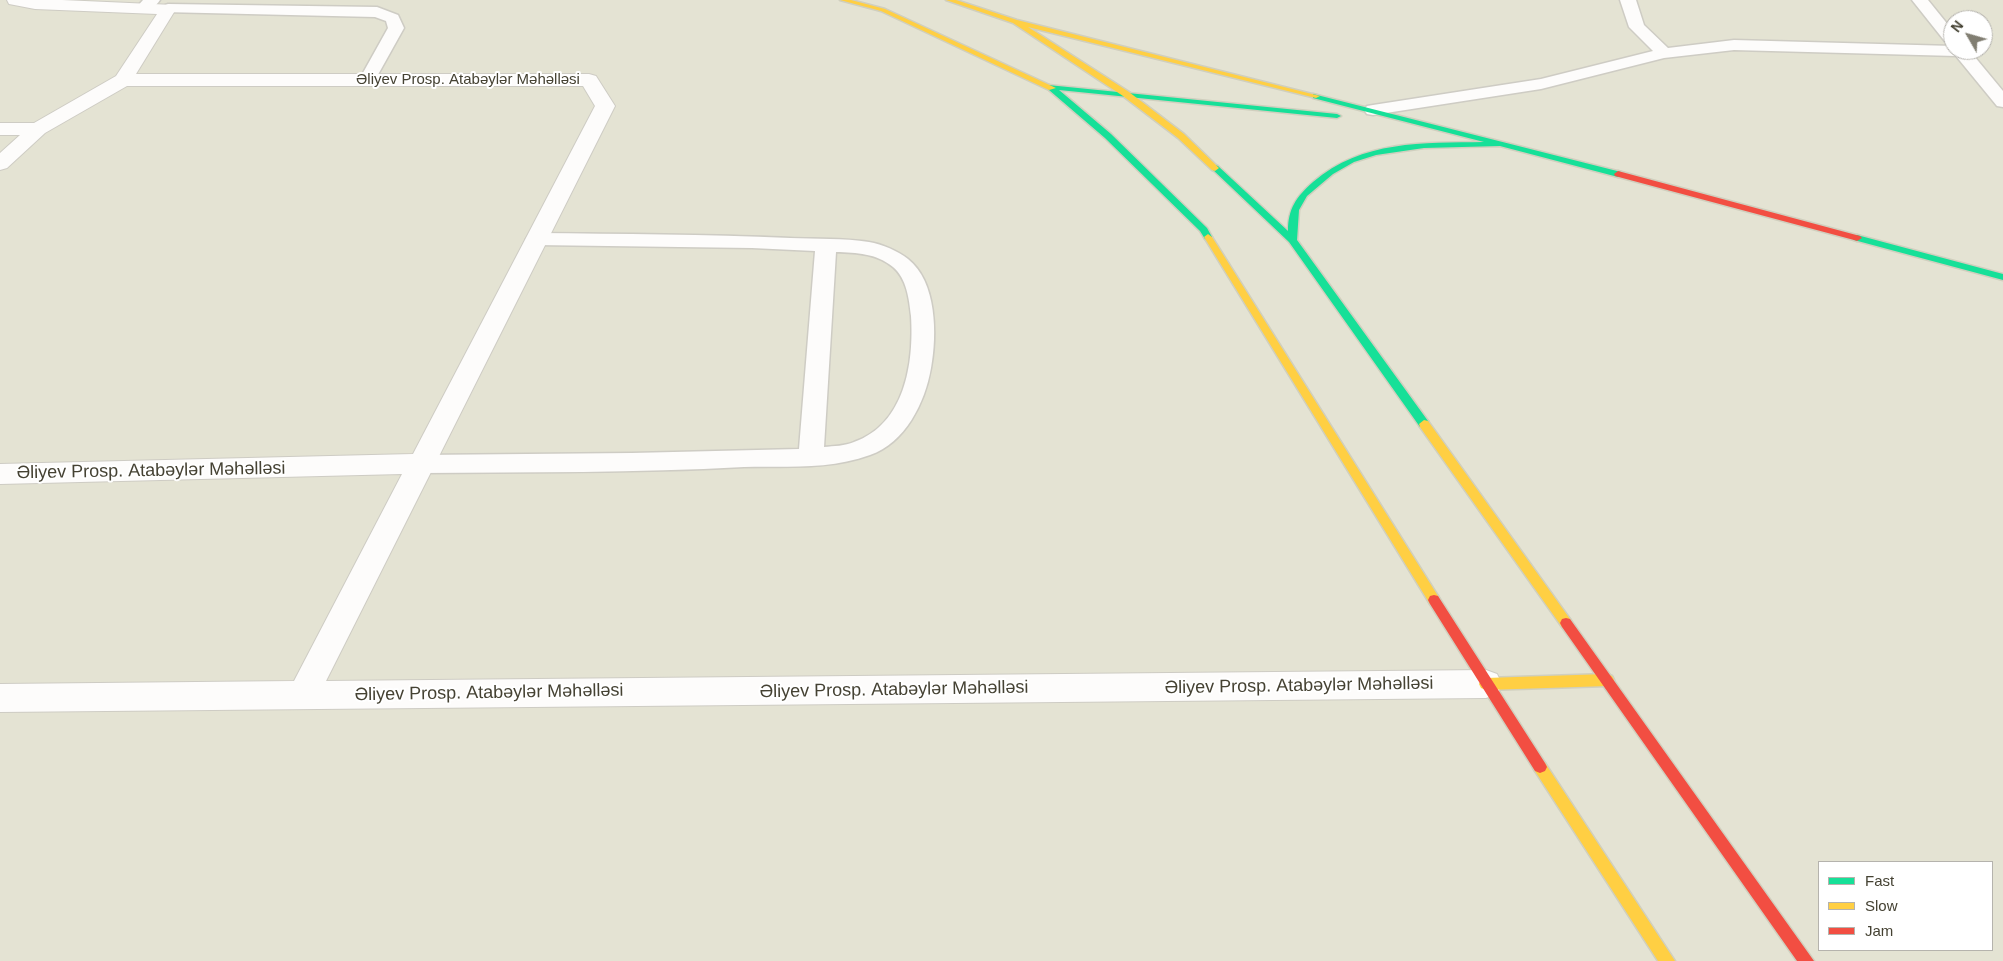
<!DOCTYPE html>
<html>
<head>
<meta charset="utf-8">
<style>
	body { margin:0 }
	#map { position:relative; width:2003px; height:961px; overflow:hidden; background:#f0eee6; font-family:Helvetica,sans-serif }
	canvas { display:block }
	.legend { position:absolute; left:1818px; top:861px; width:175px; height:90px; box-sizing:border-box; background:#fff; border:1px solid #b5b3ad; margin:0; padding:6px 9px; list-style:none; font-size:15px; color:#454233 }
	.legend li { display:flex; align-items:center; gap:10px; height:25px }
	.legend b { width:25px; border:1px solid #b5b3ad }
	.north { position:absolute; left:1943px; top:10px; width:50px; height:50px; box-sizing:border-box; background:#fff; border:1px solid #b5b3ad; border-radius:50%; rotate:308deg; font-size:14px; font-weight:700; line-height:20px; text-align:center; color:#454233 }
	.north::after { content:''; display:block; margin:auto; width:18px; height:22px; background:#817e72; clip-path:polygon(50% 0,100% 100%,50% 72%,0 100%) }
</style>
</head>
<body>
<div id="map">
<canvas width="2003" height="961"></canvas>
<ul class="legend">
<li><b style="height:6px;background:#16e098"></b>Fast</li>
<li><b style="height:6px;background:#ffcf43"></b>Slow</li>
<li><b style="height:6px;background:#f24e42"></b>Jam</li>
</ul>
<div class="north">N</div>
</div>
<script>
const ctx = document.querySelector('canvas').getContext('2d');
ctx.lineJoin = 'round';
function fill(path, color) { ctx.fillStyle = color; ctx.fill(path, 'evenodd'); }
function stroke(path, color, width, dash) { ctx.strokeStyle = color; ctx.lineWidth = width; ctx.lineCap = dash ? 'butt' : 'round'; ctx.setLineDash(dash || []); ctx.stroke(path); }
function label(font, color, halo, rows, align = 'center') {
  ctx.font = font + ' Helvetica,sans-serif'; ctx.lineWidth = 4; ctx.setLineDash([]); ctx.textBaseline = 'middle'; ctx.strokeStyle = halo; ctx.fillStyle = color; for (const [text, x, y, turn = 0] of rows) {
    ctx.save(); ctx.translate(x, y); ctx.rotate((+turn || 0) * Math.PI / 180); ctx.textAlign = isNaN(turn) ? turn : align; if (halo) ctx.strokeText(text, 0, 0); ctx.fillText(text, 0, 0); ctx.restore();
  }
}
fill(new Path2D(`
	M0,0h2003v961h-2003zM1953,20h30v30h-30zM1819,862h173v88h-173z`), '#e4e3d3');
const lane = new Path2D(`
	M143,0h17c-6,8 -11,14 -21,11l-3,-3z
	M1620,0h16l8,25 24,23 66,-8 219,6v4h16l34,41v16l-6,-1 -41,-50 -222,-6 -70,8 -123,31 -168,26 -6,-1 -3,-4 3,-4 6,-1 168,-26 112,-28 -24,-24z
	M1912,0h16l25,31v15l-6,-2z
	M168,4l209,3 21,8 6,13 -29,52 -2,4h-12l-2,-4 29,-52 -2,-7 -11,-4 -212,-5 -3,-3 3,-3z
	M536,233c85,1 169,1 254,5 26,1 54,0 79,4 13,2 29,9 39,17 29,23 29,76 23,109 -6,35 -26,75 -61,87 -41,15 -84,11 -126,12 -108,6 -215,5 -323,6l-9,-3 -3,-6 3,-6 9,-3 211,-2 167,-4 16,-198 -63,-3 -216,-3 -7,-2 -3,-4 3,-4zM836,252c21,1 40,1 57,15 14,12 16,32 18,49 3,47 -6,108 -57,126 -9,4 -20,4 -30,5z`);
const street = new Path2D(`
	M7,0h55l112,5 2,4 -40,65h453l7,2 19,30 -289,575 1160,-11 11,4 5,10 -5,10 -11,4 -1486,14v-28l294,-3 108,-207 -402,10v-20l413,-10 182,-348 -12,-20h-456l-82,47 -38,35 -7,2v-17l20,-18h-20v-12h34l82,-47 41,-62 -122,-5 -26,-5z`);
const fast = new Path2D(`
	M1048,85l289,29 4,2 -4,2 -278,-28 52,44 96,94 5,9 -4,3 -3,-1 -5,-8 -95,-93 -56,-48 -2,-3z
	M1313,94l308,78 1,2 -4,3 -118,-31 -76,2 -48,7 -22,7 -21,12 -26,22 -8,14 -2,30 131,181 1,3 -1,3h-8l-131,-185 -78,-74 4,-3 3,1 70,65c0,-22 8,-34 25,-49 49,-42 110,-39 171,-40l-171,-44z
	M1857,235l146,39v6l-149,-40 -2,-2z`);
const slow = new Path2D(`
	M840,0h11l34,9 171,79 -7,2 -168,-79z
	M946,0h10l61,20 303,76 -4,2 -288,-71 101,65 55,42 35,34 -4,3 -3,-1 -34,-32 -55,-42 -110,-73z
	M1208,234l4,3 226,359 2,4 -2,4 -4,1 -4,-1 -226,-367z
	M1424,420l4,1 142,198 2,4 -2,4 -4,1 -4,-1 -142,-200 -1,-3z
	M1607,674l5,2 2,4 -2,4 -5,2 -121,4 -5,-2 -2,-4 2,-4 5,-2z
	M1540,761l5,2 130,198h-17l-123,-190 -2,-4 2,-4z`);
const jam = new Path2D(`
	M1618,171l242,65 2,2 -5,3 -3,-1 -239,-64 -1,-2z
	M1434,595l4,1 107,167 2,4 -2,4 -5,2 -5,-2 -105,-167 -2,-4 2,-4z
	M1566,618l4,1 244,342h-17l-235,-334 -2,-4 2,-4z`);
stroke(lane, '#ceccc4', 3);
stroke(street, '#ceccc4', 2);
stroke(fast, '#d0cfbe', 3);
stroke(slow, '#d0cfbe', 3);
stroke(jam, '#d0cfbe', 3);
fill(lane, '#fdfcfb');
fill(street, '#fdfcfb');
fill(fast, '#16e098');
fill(slow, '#ffcf43');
fill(jam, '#f24e42');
label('15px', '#454233', '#fff', [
	["Əliyev Prosp. Atabəylər Məhəlləsi",468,80]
]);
label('18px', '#454233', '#fff', [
	["Əliyev Prosp. Atabəylər Məhəlləsi",151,471,-1],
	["Əliyev Prosp. Atabəylər Məhəlləsi",1299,686,-1],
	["Əliyev Prosp. Atabəylər Məhəlləsi",894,690,-1],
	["Əliyev Prosp. Atabəylər Məhəlləsi",489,693,-1]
]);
</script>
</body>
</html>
